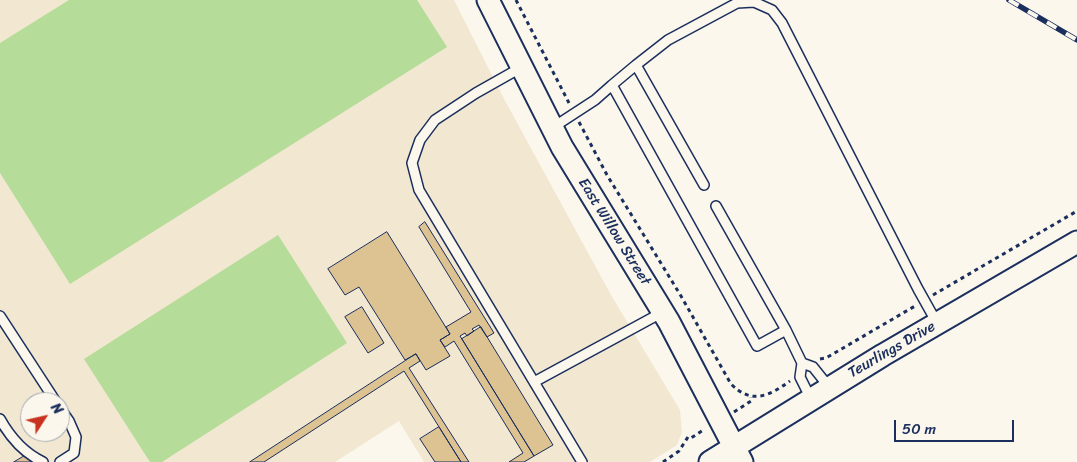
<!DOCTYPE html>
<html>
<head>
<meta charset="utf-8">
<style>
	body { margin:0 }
	#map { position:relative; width:1077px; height:462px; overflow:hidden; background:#fbf7ec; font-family:Sriracha,sans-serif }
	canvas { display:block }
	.north { position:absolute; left:20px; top:392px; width:50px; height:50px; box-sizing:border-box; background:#fbf7ec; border:1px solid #a1a7b3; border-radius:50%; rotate:55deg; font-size:14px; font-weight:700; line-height:20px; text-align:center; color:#1b2f5e }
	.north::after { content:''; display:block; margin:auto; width:18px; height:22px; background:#c8321e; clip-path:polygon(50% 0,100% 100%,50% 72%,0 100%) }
	.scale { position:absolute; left:894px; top:420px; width:120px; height:22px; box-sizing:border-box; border:2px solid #1b2f5e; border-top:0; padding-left:6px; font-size:15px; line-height:18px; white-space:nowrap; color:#1b2f5e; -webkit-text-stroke:4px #fbf7ec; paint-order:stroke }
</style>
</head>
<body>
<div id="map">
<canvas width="1077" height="462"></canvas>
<div class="north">N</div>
<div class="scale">50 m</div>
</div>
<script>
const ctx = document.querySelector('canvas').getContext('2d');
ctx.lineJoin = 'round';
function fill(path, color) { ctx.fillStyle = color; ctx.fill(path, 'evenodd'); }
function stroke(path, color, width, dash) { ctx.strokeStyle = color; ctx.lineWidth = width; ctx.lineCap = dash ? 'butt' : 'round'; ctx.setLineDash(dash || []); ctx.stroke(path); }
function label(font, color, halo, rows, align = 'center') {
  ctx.font = font + ' Sriracha,sans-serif'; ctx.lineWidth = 4; ctx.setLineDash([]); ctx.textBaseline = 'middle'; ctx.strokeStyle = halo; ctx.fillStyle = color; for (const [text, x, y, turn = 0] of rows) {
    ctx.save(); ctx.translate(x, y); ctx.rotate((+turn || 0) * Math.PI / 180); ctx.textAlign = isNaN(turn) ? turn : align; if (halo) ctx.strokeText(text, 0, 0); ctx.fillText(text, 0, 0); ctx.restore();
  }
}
fill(new Path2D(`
	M0,0h454l49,97 108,198 69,115 2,22 -5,13 -27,17h-226l-25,-41 -64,41h-335zM30,402h30v30h-30z`), '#f2e7d1');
fill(new Path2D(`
	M69,0h348l30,47 -377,237 -70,-111v-130z
	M278,235l69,108 -185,119h-12l-66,-103z`), '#b5dc98');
const building = new Path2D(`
	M425,222l69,111 -7,4 -8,-12 -7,4 2,2 -7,5 -2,-3 -5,3 74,120 -10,6h-15l14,-9 -69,-112 -9,6 -5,-7 10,-6 -4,-7 25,-15 -52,-85z
	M387,232l63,102 -10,6 10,16 -24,14 -10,-16 -11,6 -46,-73 -14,8 -17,-26z
	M362,307l22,36 -16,10 -23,-36z
	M481,327l72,118 -19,11 -72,-117z
	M416,354l4,7 -11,7 60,94h-8l-57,-91 -140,91h-14z
	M439,427l22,35h-26l-15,-23z
	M28,454l4,8h-18z`);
fill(building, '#ddc292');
stroke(building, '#1b2f5e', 1);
const service = new Path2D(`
	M636,65l32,-25 69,-37 17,-1 18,8 10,13 136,266 19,34
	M522,67l-46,26 -41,27 -15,20 -8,23 7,27 163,272
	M612,85l24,-20 68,120
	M552,128l43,-28 17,-15 145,261 29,-16 16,33
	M716,206l70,124
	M0,316l56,86
	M534,382l129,-70
	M811,399l-11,-22 2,-14 11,4 16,20
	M60,408l9,13 7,16 -2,16 -14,9
	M0,419c10,18 24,34 43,43`);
const tertiary = new Path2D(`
	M488,0l74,147 107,175 73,140
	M710,462l173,-107 194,-113`);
stroke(service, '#1b2f5e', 12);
stroke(tertiary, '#1b2f5e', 25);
stroke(new Path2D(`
	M516,0l53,103
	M579,122l28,53 74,121 50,88c21,21 38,12 59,-3
	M933,295l144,-84
	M820,359l6,-1 89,-52
	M734,412l17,-11v-4
	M663,462l16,-11 9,-14 3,1 14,-9`), '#1b2f5e', 3, [4, 4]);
stroke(service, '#fbf7ec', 9);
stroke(tertiary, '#fbf7ec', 21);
const rail = new Path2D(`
	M1009,0l68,40`);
stroke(rail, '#1b2f5e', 5.5);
stroke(rail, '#fbf7ec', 4, [11]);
label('15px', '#1b2f5e', '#fbf7ec', [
	["East Willow Street",614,232,58],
	["Teurlings Drive",892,350,-30]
]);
</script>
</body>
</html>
